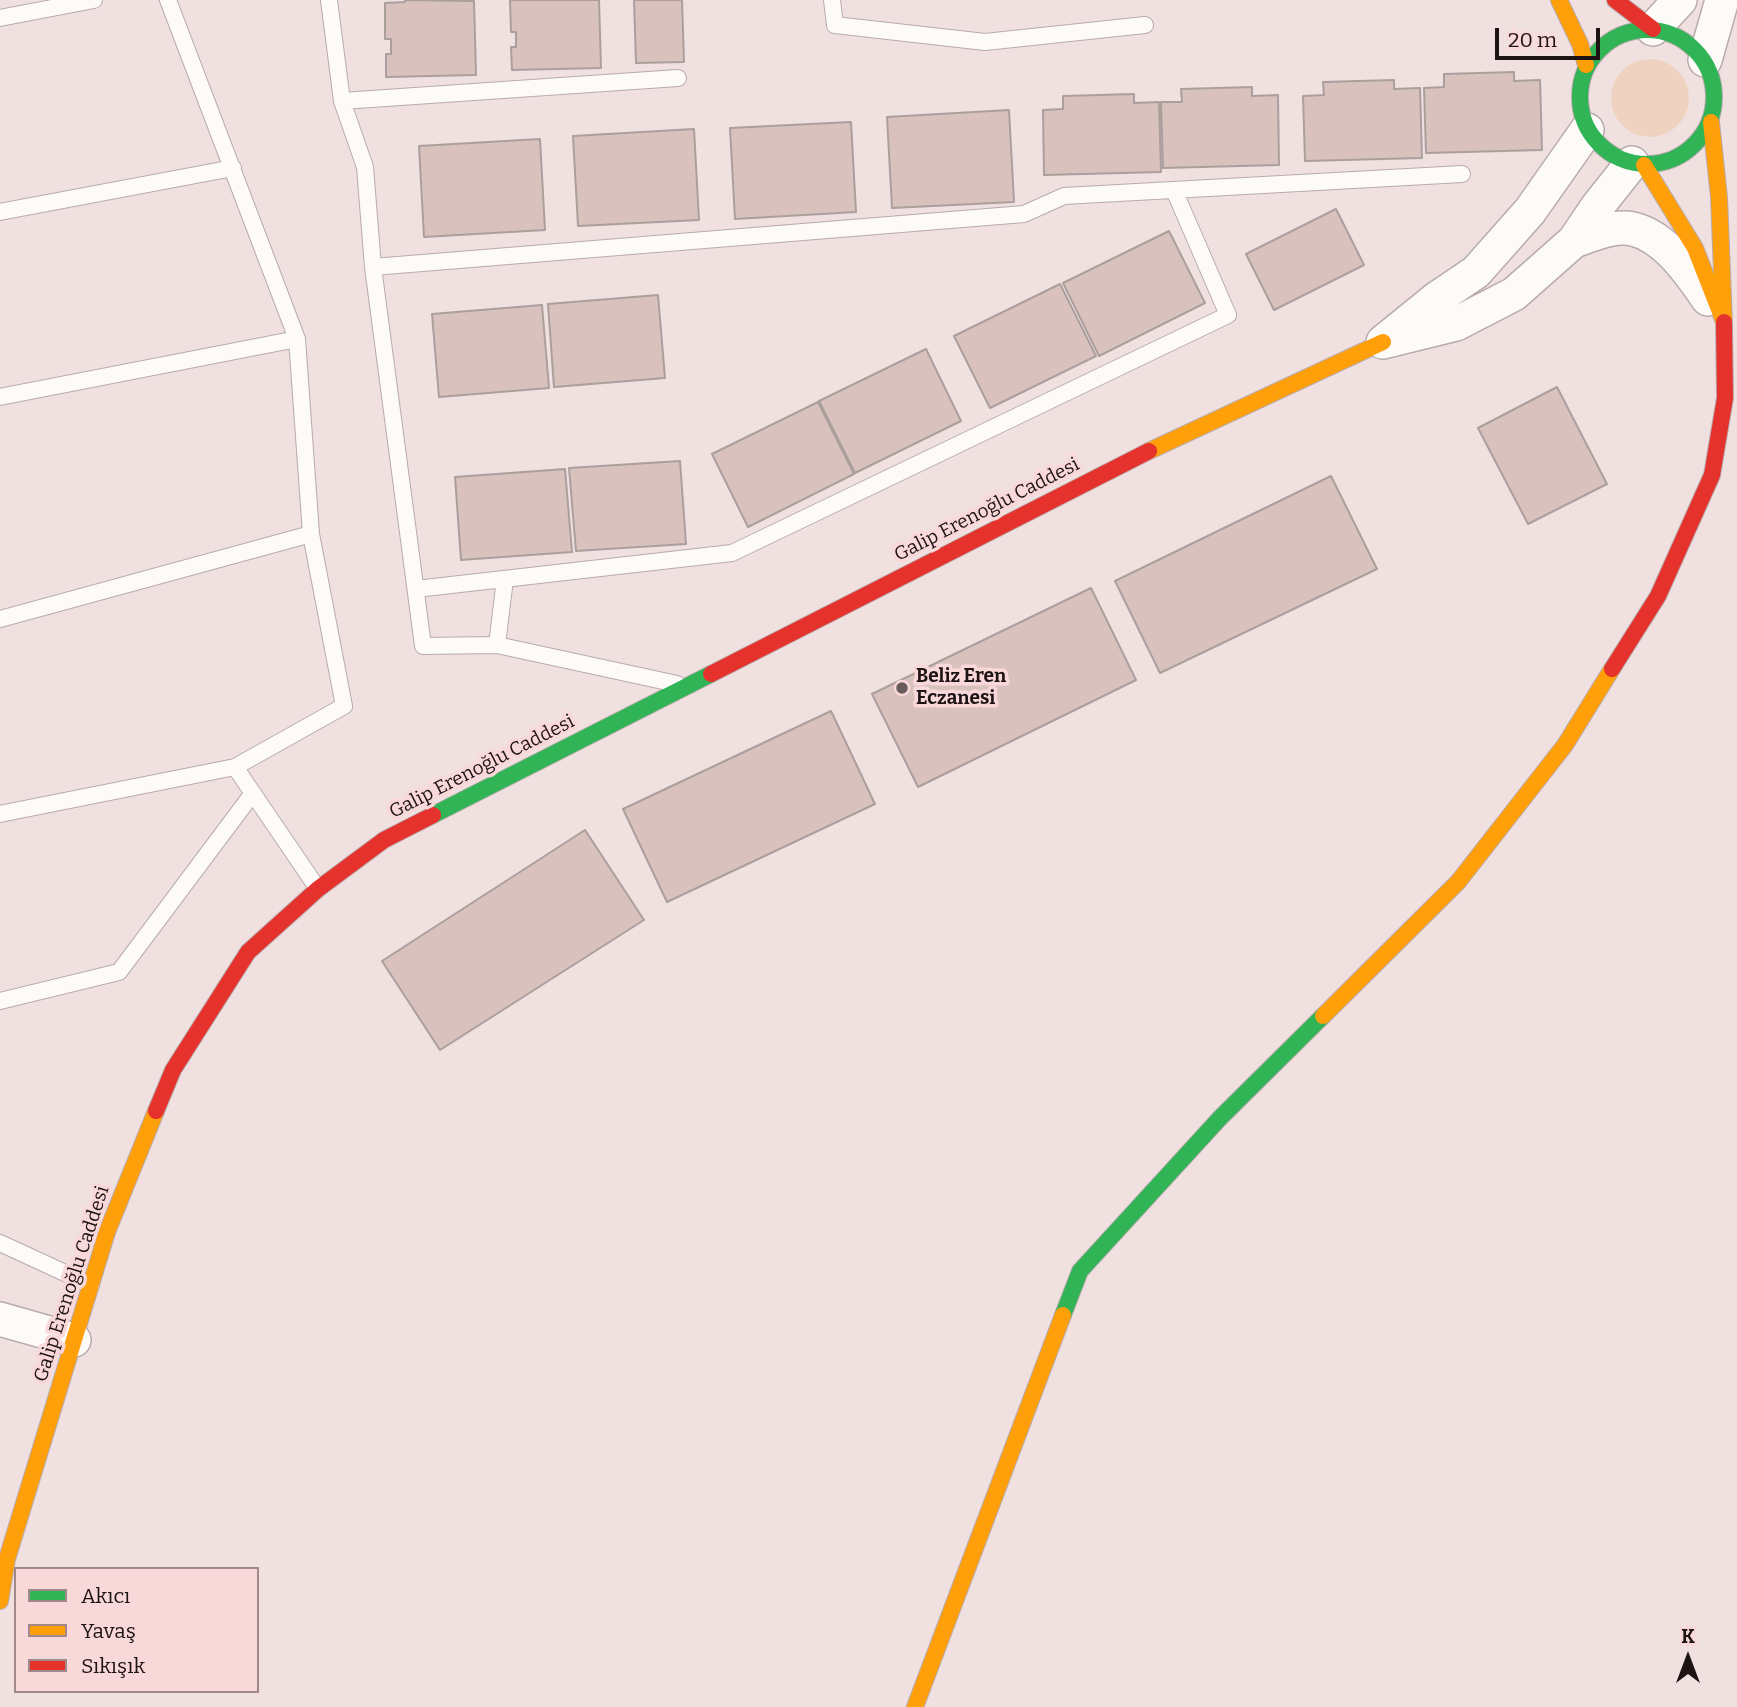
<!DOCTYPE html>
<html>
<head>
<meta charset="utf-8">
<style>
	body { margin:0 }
	#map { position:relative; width:1737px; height:1707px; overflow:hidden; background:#f1e0e0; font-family:Bitter,serif }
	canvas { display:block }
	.legend { position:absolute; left:14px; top:1567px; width:245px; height:126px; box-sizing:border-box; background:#f9d8da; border:2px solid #a1898b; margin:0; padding:9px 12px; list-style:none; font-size:21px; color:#1e1314 }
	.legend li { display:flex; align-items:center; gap:14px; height:35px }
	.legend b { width:35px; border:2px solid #a1898b }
	.north { position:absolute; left:1653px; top:1623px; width:70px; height:70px; -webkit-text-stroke:5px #f9d8da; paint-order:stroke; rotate:0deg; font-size:19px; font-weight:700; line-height:28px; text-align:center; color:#1e1314 }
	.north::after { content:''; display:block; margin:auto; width:24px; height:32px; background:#1e1314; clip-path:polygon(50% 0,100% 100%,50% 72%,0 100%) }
	.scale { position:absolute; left:1495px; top:28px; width:105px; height:32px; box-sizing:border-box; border:4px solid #1e1314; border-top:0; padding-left:9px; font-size:21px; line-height:24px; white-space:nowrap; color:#1e1314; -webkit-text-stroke:5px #f9d8da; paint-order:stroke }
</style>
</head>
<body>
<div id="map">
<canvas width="1737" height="1707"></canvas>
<ul class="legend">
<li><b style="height:9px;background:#30b455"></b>Akıcı</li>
<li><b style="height:9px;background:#ff9f0a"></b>Yavaş</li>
<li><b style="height:9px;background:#e5322d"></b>Sıkışık</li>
</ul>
<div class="north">K</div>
<div class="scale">20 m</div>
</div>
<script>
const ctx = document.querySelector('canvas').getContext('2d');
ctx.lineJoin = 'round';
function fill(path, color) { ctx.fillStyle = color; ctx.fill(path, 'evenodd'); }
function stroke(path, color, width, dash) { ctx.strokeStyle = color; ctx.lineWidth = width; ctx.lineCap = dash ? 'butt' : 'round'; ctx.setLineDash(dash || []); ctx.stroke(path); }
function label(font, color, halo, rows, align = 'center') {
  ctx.font = font + ' Bitter,serif'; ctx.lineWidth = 7; ctx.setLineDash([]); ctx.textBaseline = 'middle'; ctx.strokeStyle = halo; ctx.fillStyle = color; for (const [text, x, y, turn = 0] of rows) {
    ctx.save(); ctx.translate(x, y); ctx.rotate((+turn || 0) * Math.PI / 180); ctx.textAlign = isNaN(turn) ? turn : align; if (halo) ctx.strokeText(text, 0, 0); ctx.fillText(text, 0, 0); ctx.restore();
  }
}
fill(new Path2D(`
	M1611 98a39 39 0 1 1 78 0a39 39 0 1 1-78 0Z`), '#f0d2c0');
const building = new Path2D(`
	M405,0l69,1 2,74 -90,2v-23h5v-15h-6v-36l20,-1z
	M510,0h89l2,68 -89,2 -1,-23h5v-15h-5z
	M634,0h48l2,62 -48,1z
	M1514,72v9l26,-1 2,70 -116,3 -2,-65 20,-1v-13z
	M1394,80v9l26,-1 2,70 -117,3 -2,-65 21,-1 -1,-13z
	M1252,87v9l26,-1 1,70 -116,3 -2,-66h21l-1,-13z
	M1134,94v9l25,-1 2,70 -117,3 -1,-65 20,-1v-13z
	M1009,110l5,92 -122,6 -5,-91z
	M851,122l5,90 -121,7 -5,-91z
	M694,129l5,91 -121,6 -5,-90z
	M540,139l5,91 -121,7 -5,-91z
	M1336,209l28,56 -90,45 -28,-56z
	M1169,231l36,72 -106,53 -36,-73z
	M1060,284l36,72 -106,52 -36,-72z
	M658,295l7,83 -111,9 -6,-83z
	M542,305l7,83 -110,9 -7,-83z
	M926,349l35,72 -106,52 -36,-72z
	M1557,387l50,97 -79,40 -50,-96z
	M818,402l36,72 -106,53 -36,-73z
	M680,461l6,83 -110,7 -7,-83z
	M565,469l7,83 -111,8 -6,-83z
	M1331,476l46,93 -217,104 -45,-92z
	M1091,588l45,92 -218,107 -46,-93z
	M831,711l44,93 -208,98 -44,-93z
	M585,830l59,90 -204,130 -58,-89z`);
fill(building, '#d9c2bd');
stroke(building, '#ab9f9d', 2);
const lane = new Path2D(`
	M168,0l129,339 14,195 33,172 -109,61 83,122
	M329,0l13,101 23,66 8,100 50,379 74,-1 180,39
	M832,0l3,25 150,17 160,-17
	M0,18l94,-18
	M342,101l336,-23
	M0,212l233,-44
	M373,267l651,-53 40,-18 398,-22
	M0,397l297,-58
	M416,589l316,-36 496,-238 -54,-125
	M0,619l311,-85
	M497,645l8,-66
	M0,814l235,-47
	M0,1001l119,-29 134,-179
	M0,1243l91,42`);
const street = new Path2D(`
	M1653,29l27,-29
	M1705,60l17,-60
	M1587,130l-57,81 -54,61 -40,27 -53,43 73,-18 58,-30 60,-53 23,-34 35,-44
	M1574,241c18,-6 39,-16 59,-12 33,8 56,43 75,70
	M0,1319l74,21`);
const fast = new Path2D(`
	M1580 97a67 67 0 1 1 134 0a67 67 0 1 1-134 0Z
	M433,815l278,-141
	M1063,1315l17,-44 140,-153 103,-102`);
const slow = new Path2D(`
	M1559,0l21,44 6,21
	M1644,165l51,83 29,74 -5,-125 -8,-75
	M1149,451l234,-109
	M1323,1016l135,-134 107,-137 47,-76
	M0,1601l7,-42 100,-327 49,-121
	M915,1707l148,-392`);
const jam = new Path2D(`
	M1615,0l38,29
	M1612,669l46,-73 54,-121 13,-77 -1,-76
	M711,674l438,-223
	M156,1111l17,-41 75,-118 70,-63 66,-49 49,-25`);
stroke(lane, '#b9abac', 18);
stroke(street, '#b9abac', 36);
stroke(fast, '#b9abac', 18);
stroke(slow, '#b9abac', 18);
stroke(jam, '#b9abac', 18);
stroke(lane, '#fdfafa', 16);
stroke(street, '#fdfafa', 33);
stroke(fast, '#30b455', 16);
stroke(slow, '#ff9f0a', 16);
stroke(jam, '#e5322d', 16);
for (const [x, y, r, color] of [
	[902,688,7,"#685b5b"]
]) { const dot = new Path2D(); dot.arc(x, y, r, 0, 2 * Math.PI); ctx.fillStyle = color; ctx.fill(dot); stroke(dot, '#f9d8da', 2.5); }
label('19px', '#1e1314', '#f9d8da', [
	["Galip Erenoğlu Caddesi",987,510,-27],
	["Galip Erenoğlu Caddesi",482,767,-27],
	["Galip Erenoğlu Caddesi",72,1284,-72]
]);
label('bold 19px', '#1e1314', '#f9d8da', [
	["Beliz Eren",916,677],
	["Eczanesi",916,699]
], 'left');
</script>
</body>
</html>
